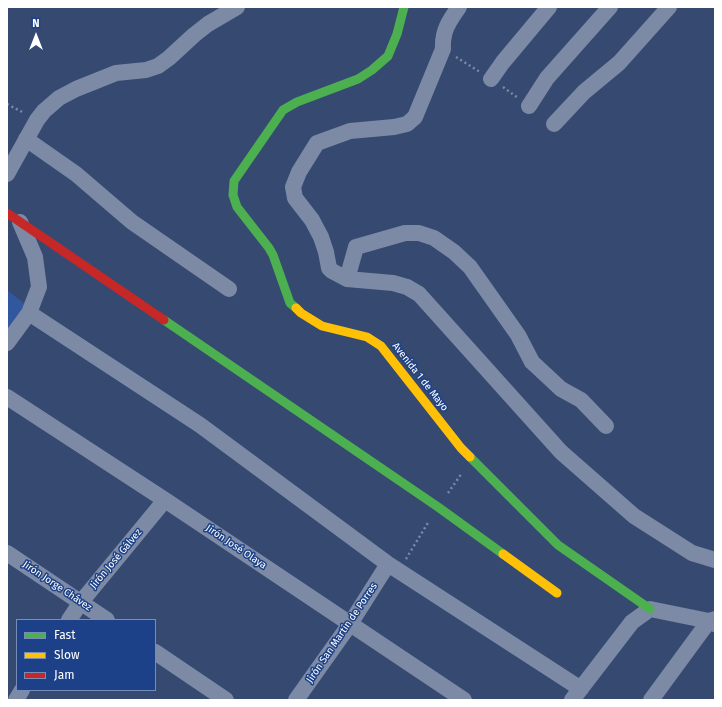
<!DOCTYPE html>
<html>
<head>
<meta charset="utf-8">
<style>
	body { margin:0 }
	#map { position:relative; width:722px; height:707px; overflow:hidden; background:#364970; font-family:"Fira Sans",sans-serif }
	canvas { display:block }
	.frame { position:absolute; inset:0; border:8px solid #fff; pointer-events:none }
	.legend { position:absolute; left:16px; top:619px; width:140px; height:72px; box-sizing:border-box; background:#1d4188; border:1px solid #778db8; margin:0; padding:5px 7px; list-style:none; font-size:12px; color:#fff }
	.legend li { display:flex; align-items:center; gap:8px; height:20px }
	.legend b { width:20px; border:1px solid #778db8 }
	.north { position:absolute; left:16px; top:16px; width:40px; height:40px; -webkit-text-stroke:3px #1d4188; paint-order:stroke; rotate:0deg; font-size:11px; font-weight:700; line-height:16px; text-align:center; color:#fff }
	.north::after { content:''; display:block; margin:auto; width:14px; height:18px; background:#fff; clip-path:polygon(50% 0,100% 100%,50% 72%,0 100%) }
</style>
</head>
<body>
<div id="map">
<canvas width="722" height="707"></canvas>
<div class="frame"></div>
<ul class="legend">
<li><b style="height:5px;background:#4caf50"></b>Fast</li>
<li><b style="height:5px;background:#ffc107"></b>Slow</li>
<li><b style="height:5px;background:#c62828"></b>Jam</li>
</ul>
<div class="north">N</div>
</div>
<script>
const ctx = document.querySelector('canvas').getContext('2d');
ctx.lineJoin = 'round';
function fill(path, color) { ctx.fillStyle = color; ctx.fill(path, 'evenodd'); }
function stroke(path, color, width, dash) { ctx.strokeStyle = color; ctx.lineWidth = width; ctx.lineCap = dash ? 'butt' : 'round'; ctx.setLineDash(dash || []); ctx.stroke(path); }
function label(font, color, halo, rows, align = 'center') {
  ctx.font = font + ' "Fira Sans",sans-serif'; ctx.lineWidth = 3; ctx.setLineDash([]); ctx.textBaseline = 'middle'; ctx.strokeStyle = halo; ctx.fillStyle = color; for (const [text, x, y, turn = 0] of rows) {
    ctx.save(); ctx.translate(x, y); ctx.rotate((+turn || 0) * Math.PI / 180); ctx.textAlign = isNaN(turn) ? turn : align; if (halo) ctx.strokeText(text, 0, 0); ctx.fillText(text, 0, 0); ctx.restore();
  }
}
fill(new Path2D(`
	M7,290l19,15 -19,26z`), '#31589e');
stroke(new Path2D(`
	M456,57l24,15
	M503,87l15,11
	M7,104l17,9
	M448,493l14,-20
	M406,559l23,-38`), '#7c8aa5', 2.5, [2, 3]);
stroke(new Path2D(`
	M459,7c-10,14 -17,24 -16,42l-28,68 -8,7 -13,3 -44,4 -33,12 -18,29 -6,15 2,11 17,22 9,17 5,15 3,16 3,3 15,8 46,4 14,4 12,7 142,158 73,64 58,37 23,7
	M491,79l12,-17 46,-55
	M529,106l18,-28 63,-71
	M554,124l30,-32 35,-29 50,-56
	M26,139l50,35 56,48 97,67
	M7,174l30,-54 7,-9 15,-13 17,-9 40,-16 30,-3 12,-4 11,-8 25,-23 14,-11 29,-17
	M347,279l9,-32 49,-14h14l15,5 20,14 16,15 48,68 14,27 29,27 20,11 25,26
	M29,313l171,112 188,139 193,125
	M7,343l22,-30 10,-26 -4,-30 -15,-35
	M7,397l158,103 299,200
	M7,553l100,67
	M69,620l12,-18 84,-102
	M155,652l71,48
	M16,700l6,-10
	M296,700l54,-76 38,-60
	M572,700l60,-78 18,-13 59,12 6,-2
	M651,700l58,-79 6,3`), '#7c8aa5', 16);
stroke(new Path2D(`
	M296,308l-6,-5 -17,-48 -4,-7 -32,-41 -4,-12 1,-14 49,-71 14,-8 61,-23 14,-9 16,-14 9,-22 7,-27
	M164,320l274,187 65,47
	M470,457l88,88 92,64`), '#4caf50', 9);
stroke(new Path2D(`
	M296,308l5,5 21,13 45,11 14,9 80,102 9,9
	M503,554l54,39`), '#ffc107', 9);
stroke(new Path2D(`
	M7,213l157,107`), '#c62828', 9);
label('10px', '#fff', '#1d4188', [
	["Avenida 1 de Mayo",420,377,52],
	["Jirón José Olaya",236,547,34],
	["Jirón José Gálvez",116,559,-50],
	["Jirón Jorge Chávez",57,586,34],
	["Jirón San Martín de Porres",342,633,-56]
]);
</script>
</body>
</html>
